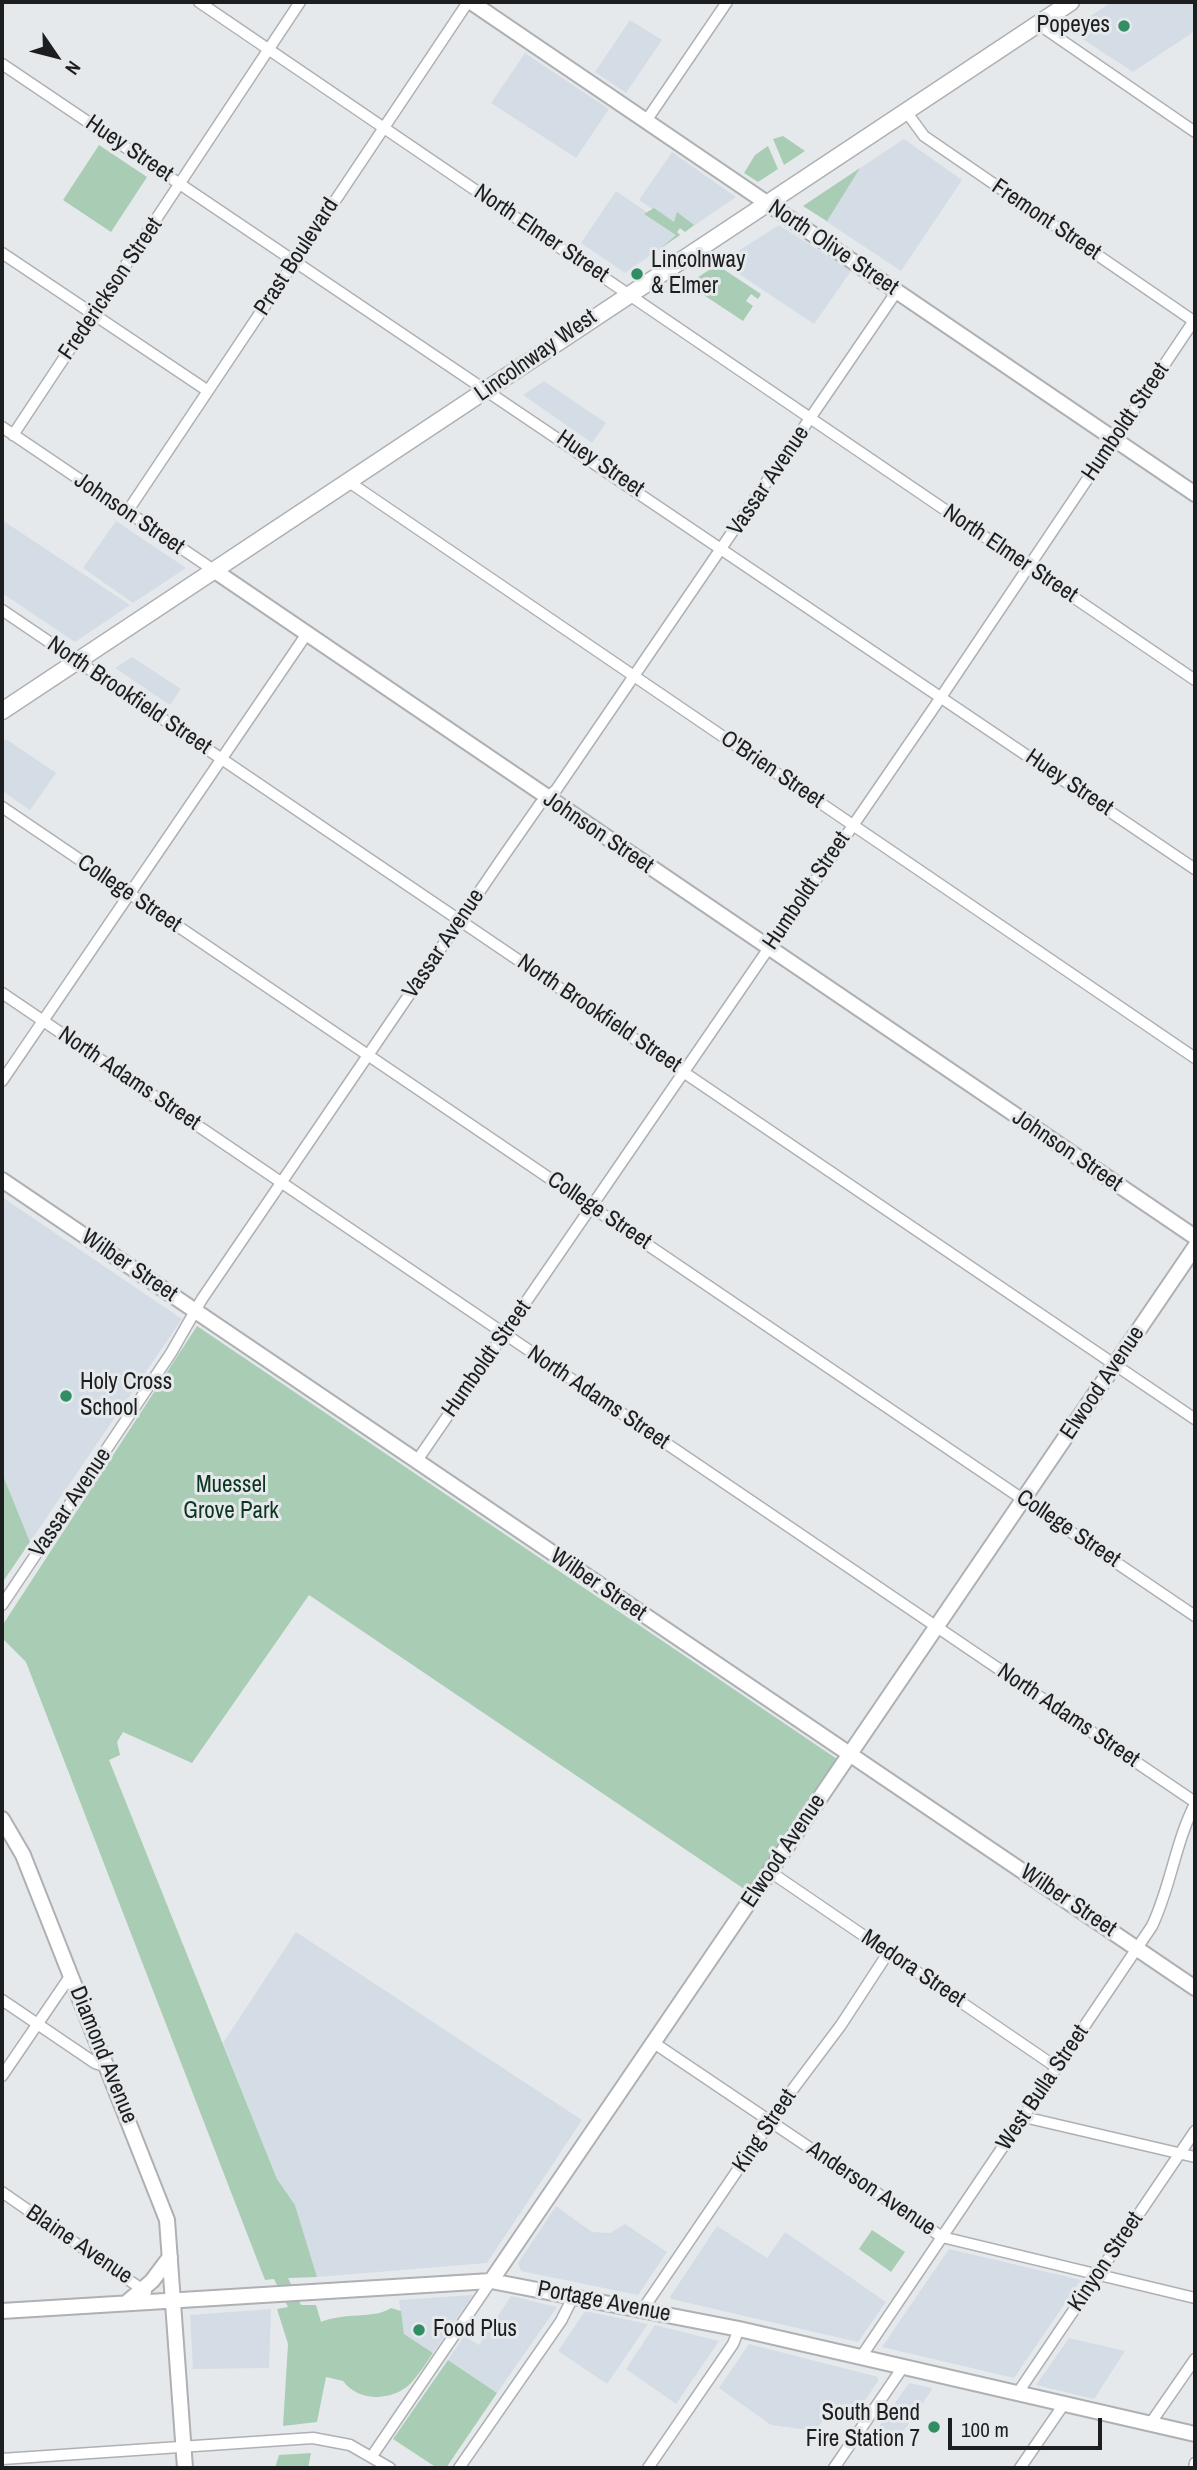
<!DOCTYPE html>
<html>
<head>
<meta charset="utf-8">
<style>
	body { margin:0 }
	#map { position:relative; width:1197px; height:2470px; overflow:hidden; background:#e6e9eb; font-family:"Archivo Narrow",sans-serif }
	canvas { display:block }
	.frame { position:absolute; inset:0; border:4px solid #1d1e1f; pointer-events:none }
	.north { position:absolute; left:21px; top:21px; width:70px; height:70px; -webkit-text-stroke:5px #e6e9eb; paint-order:stroke; rotate:125deg; font-size:19px; font-weight:700; line-height:28px; text-align:center; color:#1d1e1f }
	.north::after { content:''; display:block; margin:auto; width:24px; height:32px; background:#1d1e1f; clip-path:polygon(50% 0,100% 100%,50% 72%,0 100%) }
	.scale { position:absolute; left:948px; top:2418px; width:154px; height:32px; box-sizing:border-box; border:4px solid #1d1e1f; border-top:0; padding-left:9px; font-size:21px; line-height:24px; white-space:nowrap; color:#1d1e1f; -webkit-text-stroke:5px #e6e9eb; paint-order:stroke }
</style>
</head>
<body>
<div id="map">
<canvas width="1197" height="2470"></canvas>
<div class="frame"></div>
<div class="north">N</div>
<div class="scale">100 m</div>
</div>
<script>
const ctx = document.querySelector('canvas').getContext('2d');
ctx.lineJoin = 'round';
function fill(path, color) { ctx.fillStyle = color; ctx.fill(path, 'evenodd'); }
function stroke(path, color, width, dash) { ctx.strokeStyle = color; ctx.lineWidth = width; ctx.lineCap = dash ? 'butt' : 'round'; ctx.setLineDash(dash || []); ctx.stroke(path); }
function label(font, color, halo, rows, align = 'center') {
  ctx.font = font + ' "Archivo Narrow",sans-serif'; ctx.lineWidth = 6; ctx.setLineDash([]); ctx.textBaseline = 'middle'; ctx.strokeStyle = halo; ctx.fillStyle = color; for (const [text, x, y, turn = 0] of rows) {
    ctx.save(); ctx.translate(x, y); ctx.rotate((+turn || 0) * Math.PI / 180); ctx.textAlign = isNaN(turn) ? turn : align; if (halo) ctx.strokeText(text, 0, 0); ctx.fillText(text, 0, 0); ctx.restore();
  }
}
fill(new Path2D(`
	M1112,2h83v29l-62,41 -64,-42z
	M630,20l32,20 -36,53 -31,-21z
	M525,53l84,56 -33,49 -85,-55z
	M904,139l58,41 -61,91 -98,-65z
	M672,152l64,45 -51,35 -46,-32z
	M616,191l64,44 -55,38 -44,-30z
	M779,225l72,46 -37,53 -93,-62z
	M544,381l62,42 -14,20 -69,-48z
	M2,520l128,85 -55,37 -73,-49z
	M116,521l70,47 -53,35 -50,-35z
	M132,657l49,32 -11,16 -55,-37z
	M6,739l50,34 -26,37 -28,-19v-50z
	M2,1197l180,122 -152,223 -28,-69z
	M296,1932l286,188 -95,143 -170,14 -22,-72 -18,-26 -54,-136z
	M556,2206l36,26 18,1 15,-9 42,28 -29,43 -117,-24 -3,-8z
	M717,2226l50,32 18,-26 101,70 -28,40 -187,-43 -1,-2z
	M949,2249l132,31 -67,98 -132,-31z
	M473,2295l-40,58 -29,-19 -5,-34z
	M511,2296l46,11 -60,86 -49,-33 16,-24 15,9z
	M271,2309l-2,59 -76,1 -3,-54z
	M585,2311l63,13 -41,60 -49,-33z
	M655,2325l64,16 -43,63 -50,-35z
	M1069,2338l56,13 -31,48 -58,-14z
	M749,2344l129,33v4l-28,42 -19,-13 -16,21 -44,-6 -52,-37z
	M909,2383l24,5 -37,54 -19,-13z`), '#d4dde5');
fill(new Path2D(`
	M783,136l22,15 -21,14 -11,-26z
	M99,145l48,32 -36,55 -48,-32z
	M768,146l10,23 -20,13 -14,-9 11,-18z
	M860,168l-33,53 -24,-15z
	M654,208l20,14 3,-10 17,13 -9,7 -5,-4 -3,4 3,3 -20,14 16,-14 -32,-21z
	M717,265l44,29 -3,5 -7,-5 -5,7 7,5 -10,15 -56,-37z
	M197,1326l640,433 -90,132 -438,-296 -117,168 -69,-31 -6,10 3,13 -11,5 168,419 18,26 22,72 -29,1 13,27h15l5,17c23,-10 55,-3 70,-14l10,3 3,23 29,19c-7,10 -15,23 -24,32 -18,16 -51,17 -66,-4l-17,-4 -9,45 -34,4 5,-82 -11,-35 11,-2 -14,-28 -9,1 -239,-618 -24,-24v-12z
	M2,1473l28,69 -28,41z
	M872,2230l33,22 -14,20 -32,-23z
	M448,2360l49,33 -51,75h-9l-44,-29z
	M311,2453l-3,15h-33l4,-13z`), '#a8cdb4');
const street = new Path2D(`
	M199,2l996,678
	M1038,24l157,108
	M2,64l1193,805
	M905,110l19,26 271,186
	M646,121l81,-119
	M2,253l206,138
	M2,427l213,144
	M13,435l287,-433
	M349,482l846,576
	M127,512l341,-510
	M2,610l1193,809
	M2,807l1193,809
	M2,993l1193,809
	M2,1081l304,-446
	M416,1462l519,-756 260,-387
	M2,1605l169,-252 31,-54 301,-442 37,-53 16,-14 341,-499
	M769,1871l287,196
	M2,2000l93,63 12,4
	M654,2043l288,194 253,61
	M2,2076l69,-101
	M1024,2117l171,40
	M2,2192l144,100
	M643,2309l147,-216 51,-68 47,-72
	M861,2357l291,-431c19,-40 23,-83 43,-122
	M1017,2394l178,-263
	M1150,2424l45,-65
	M372,2456l119,-175
	M2,2459l311,-21 37,7 40,23
	M459,2468l102,-147 13,-26
	M648,2468l85,-124 6,-15
	M834,2468l69,-101
	M1020,2468l44,-64
	M1194,2468l1,-5`);
const secondary = new Path2D(`
	M471,2l724,492
	M215,571l980,666
	M2,1180l1193,808
	M2,1819l21,36 144,365 18,248
	M491,2281l704,-1034
	M126,2303l26,-22 18,-24
	M2,2311l489,-30 248,48 456,105`);
const primary = new Path2D(`
	M2,711l1069,-709`);
stroke(street, '#aeb0b3', 13);
stroke(secondary, '#aeb0b3', 18);
stroke(primary, '#aeb0b3', 19);
stroke(street, '#fff', 10);
stroke(secondary, '#fff', 14);
stroke(primary, '#fff', 16);
for (const [x, y, r, color] of [
	[1124,26,7,"#318d64"],
	[637,274,7,"#318d64"],
	[66,1396,7,"#318d64"],
	[419,2330,7,"#318d64"],
	[934,2427,7,"#318d64"]
]) { const dot = new Path2D(); dot.arc(x, y, r, 0, 2 * Math.PI); ctx.fillStyle = color; ctx.fill(dot); stroke(dot, '#e6e9eb', 2.5); }
label('23px', '#1d1e1f', '#e6e9eb', [
	["Popeyes",1110,26,"right"],
	["Lincolnway",651,261],
	["& Elmer",651,287],
	["Holy Cross",80,1383],
	["School",80,1409],
	["Food Plus",433,2330],
	["South Bend",920,2414,"right"],
	["Fire Station 7",920,2440,"right"]
], 'left');
label('23px', '#1d1e1f', '#e6e9eb', [
	["Huey Street",129,149,34],
	["Fremont Street",1046,220,34],
	["North Elmer Street",541,234,34],
	["North Olive Street",833,248,34],
	["Prast Boulevard",297,257,-57],
	["Frederickson Street",111,289,-56],
	["Lincolnway West",536,356,-35],
	["Humboldt Street",1126,422,-56],
	["Huey Street",600,464,34],
	["Vassar Avenue",769,481,-56],
	["Johnson Street",129,514,34],
	["North Elmer Street",1010,554,34],
	["North Brookfield Street",129,696,34],
	["O'Brien Street",772,770,34],
	["Huey Street",1069,783,34],
	["Johnson Street",598,833,34],
	["Humboldt Street",807,891,-56],
	["College Street",129,894,34],
	["Vassar Avenue",444,944,-56],
	["North Brookfield Street",599,1014,34],
	["North Adams Street",129,1079,34],
	["Johnson Street",1067,1151,34],
	["College Street",599,1211,34],
	["Wilber Street",129,1266,34],
	["Humboldt Street",487,1359,-55],
	["Elwood Avenue",1103,1383,-56],
	["North Adams Street",598,1398,34],
	["Vassar Avenue",71,1503,-56],
	["College Street",1068,1529,34],
	["Wilber Street",598,1585,34],
	["North Adams Street",1068,1716,34],
	["Elwood Avenue",784,1851,-56],
	["Wilber Street",1068,1901,34],
	["Medora Street",913,1969,34],
	["Diamond Avenue",103,2055,68],
	["West Bulla Street",1043,2088,-56],
	["King Street",765,2131,-56],
	["Anderson Avenue",871,2189,34],
	["Blaine Avenue",79,2245,34],
	["Kinyon Street",1106,2262,-56],
	["Portage Avenue",604,2302,11]
]);
label('23px', '#0a3620', '#e6e9eb', [
	["Muessel",231,1486],
	["Grove Park",231,1512]
]);
</script>
</body>
</html>
